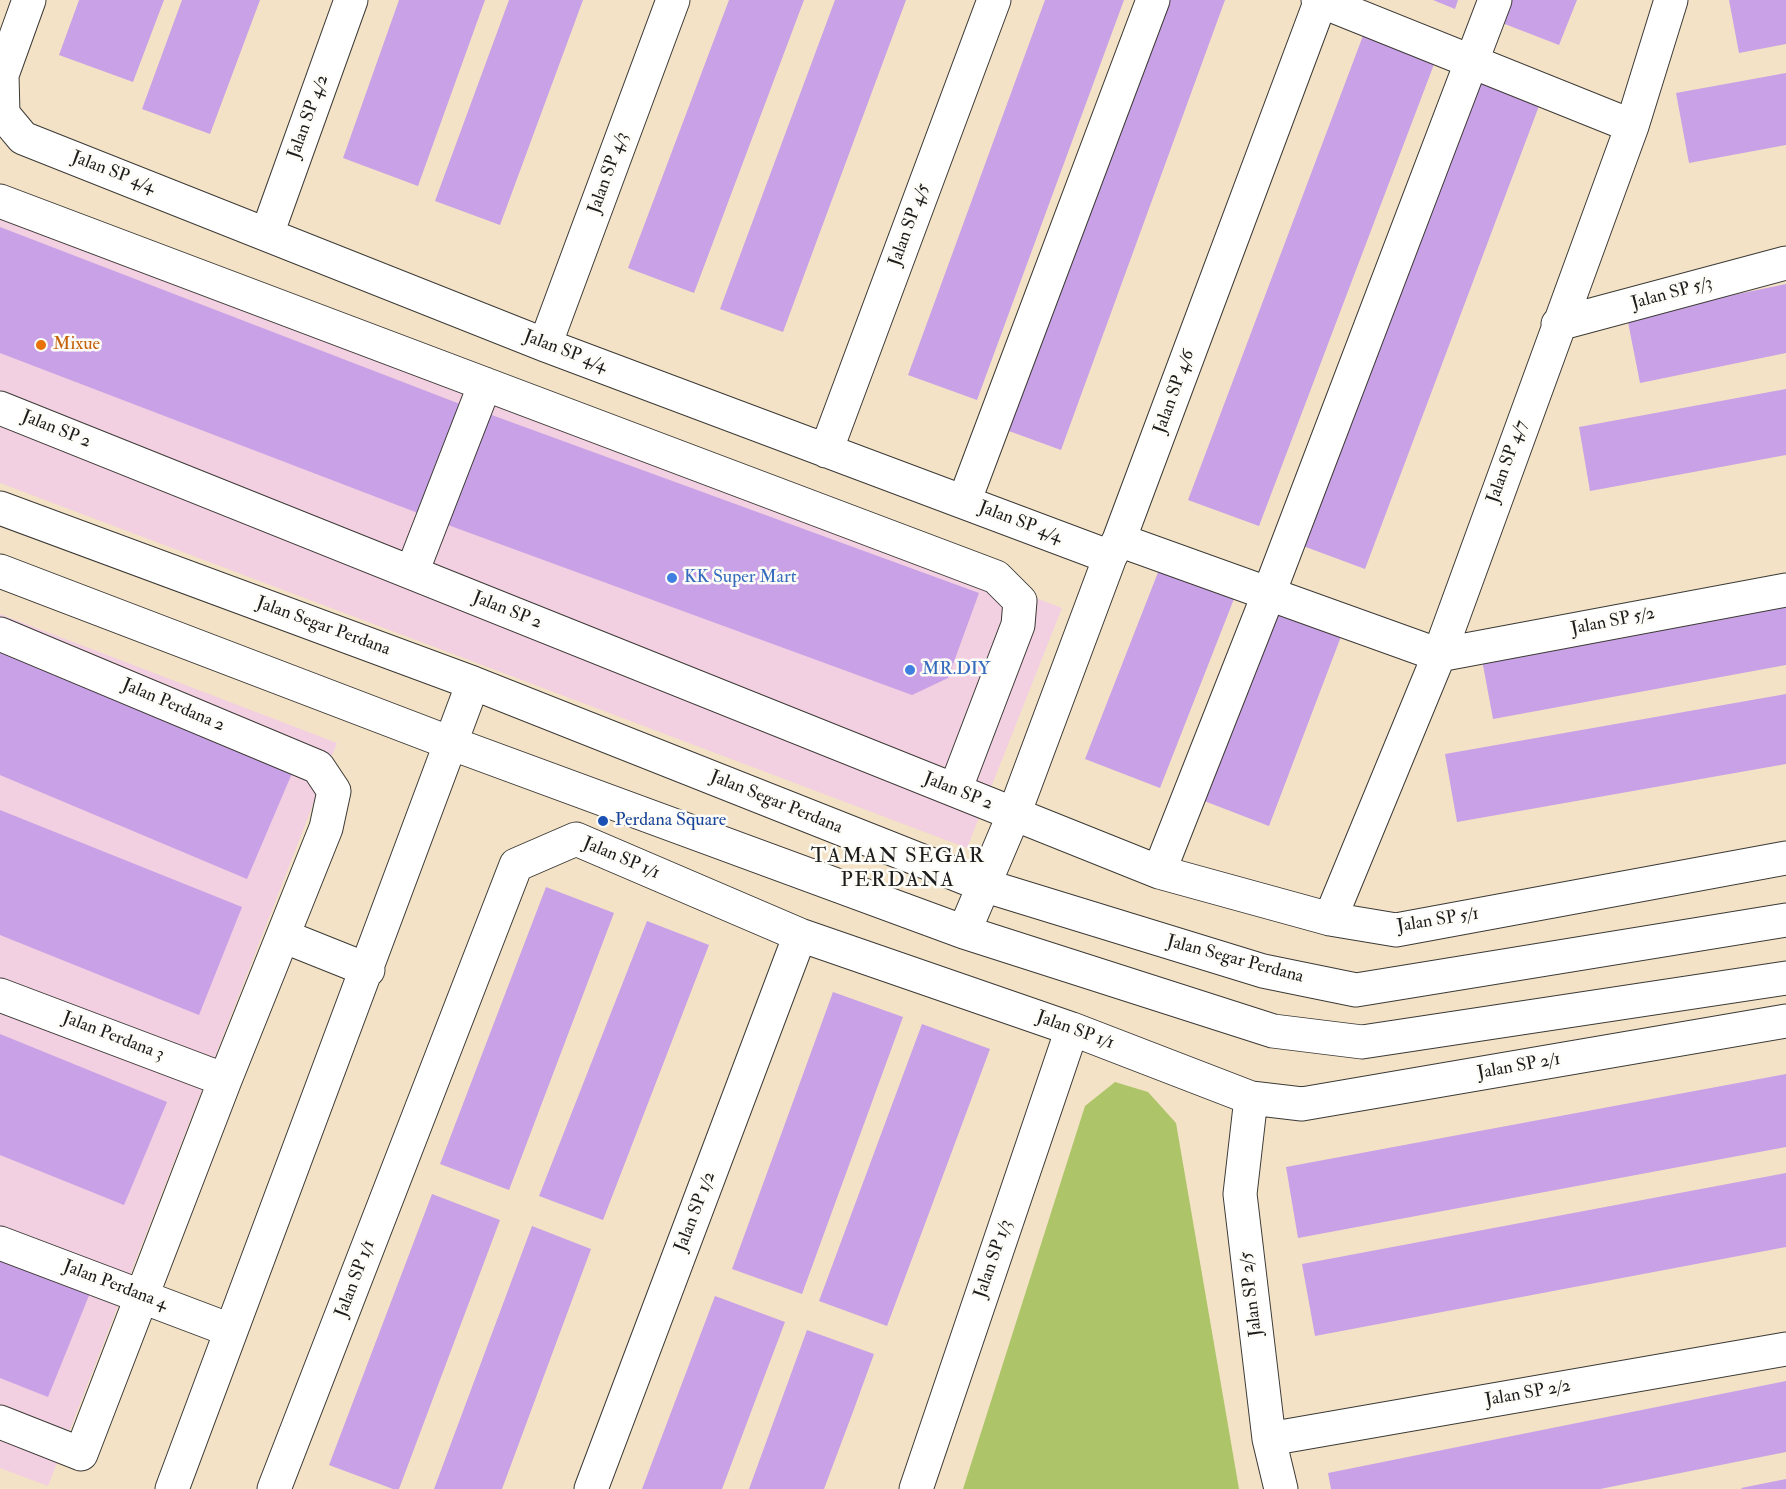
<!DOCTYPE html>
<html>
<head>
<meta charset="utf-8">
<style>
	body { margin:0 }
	canvas { display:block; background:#f3e2c6 }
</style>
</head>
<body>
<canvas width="1786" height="1489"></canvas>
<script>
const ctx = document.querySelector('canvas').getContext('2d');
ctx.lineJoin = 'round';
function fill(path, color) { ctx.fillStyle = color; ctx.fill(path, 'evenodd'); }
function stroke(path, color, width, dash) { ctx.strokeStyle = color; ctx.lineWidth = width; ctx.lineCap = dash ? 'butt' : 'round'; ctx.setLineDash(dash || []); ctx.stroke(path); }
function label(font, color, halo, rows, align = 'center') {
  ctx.font = font + ' "IM FELL Double Pica",serif'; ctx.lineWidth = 5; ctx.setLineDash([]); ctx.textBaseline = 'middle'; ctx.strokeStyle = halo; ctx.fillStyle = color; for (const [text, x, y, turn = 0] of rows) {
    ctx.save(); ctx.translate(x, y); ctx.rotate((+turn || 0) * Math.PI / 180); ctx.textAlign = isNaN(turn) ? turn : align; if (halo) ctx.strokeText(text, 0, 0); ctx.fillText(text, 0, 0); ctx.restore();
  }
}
fill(new Path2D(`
	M0,205l1062,403 -95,240 -967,-365z
	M0,614l337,129 -289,743 -48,-18z`), '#f2cfe1');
fill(new Path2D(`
	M1115,1082l33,10 28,31 63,366h-276l122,-383z`), '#adc469');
fill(new Path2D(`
	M79,0h85l-31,82 -74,-27z
	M182,0h78l-50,134 -68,-25z
	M399,0h86l-67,186 -75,-28z
	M509,0h74l-83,225 -65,-24z
	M729,0h75l-110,293 -66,-25z
	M835,0h71l-123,332 -63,-23z
	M1045,0h79l-147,400 -69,-25z
	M1154,0h71l-164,450 -63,-23z
	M1433,0h25l-3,9z
	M1505,0h72l-18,45 -62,-24z
	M1729,0h57v44l-47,9z
	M1364,33l72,26 -177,467 -71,-26z
	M1472,72l70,26 -177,471 -70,-26z
	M1786,73v72l-97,18 -13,-70z
	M0,227l460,177 -42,109 -418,-160z
	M1786,284v69l-146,30 -13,-66z
	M1786,389v66l-196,36 -11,-64z
	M489,414l490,179 -31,85 -36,17 -464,-170z
	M1164,557l75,29 -79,202 -75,-29z
	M1786,593v72l-293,54 -13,-70z
	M1270,598l75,28 -76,200 -75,-29z
	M0,648l293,123 -46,108 -247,-104z
	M1786,694v70l-329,58 -12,-68z
	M0,810l242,97 -43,108 -199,-80z
	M546,887l68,26 -105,277 -69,-26z
	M647,921l62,24 -106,275 -64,-24z
	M833,992l70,25 -101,277 -70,-25z
	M922,1024l68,25 -103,277 -68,-25z
	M0,1034l167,68 -43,103 -124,-50z
	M1786,1074v73l-488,91 -12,-71z
	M1786,1173v74l-471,89 -13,-72z
	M432,1194l68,26 -101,269h-6l-64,-24z
	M532,1226l59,23 -89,240h-68z
	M0,1256l90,37 -42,104 -48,-19z
	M715,1296l70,26 -31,82 -32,85h-80z
	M807,1330l67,24 -20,55 -30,80h-75z
	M1786,1381v71l-186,37h-269l-3,-16z
	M1786,1479v10h-44l-1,-1z`), '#c9a1e6');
const minor = new Path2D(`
	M29,0l-27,75 1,39 20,24 522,207 565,212
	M1318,0l314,126
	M0,201l996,376 24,24 -2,24 -63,165
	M267,234l84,-234
	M1558,324l228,-61
	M545,345l128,-345
	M0,408l1159,464 171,47 66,11 390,-72
	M826,451l168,-451
	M964,502l189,-502
	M0,508l473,175 510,202 280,86 93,19 430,-70
	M1119,540l320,115 347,-65
	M0,571l453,173 511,188 309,99 89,11 424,-64
	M412,572l73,-188
	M0,634l318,133 16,24 -8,37 -101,252 -144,374 -81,-32
	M1159,872l110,-279 226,-593
	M1330,919l109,-264 193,-529 39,-126
	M964,932l50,-118 96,-257 9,-17 202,-540
	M283,936l85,34
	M0,995l225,85
	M1251,1098l-11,96 29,245 12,50
	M0,1243l230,87
	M1269,1439l517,-90
	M172,1489l301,-806
	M274,1489l242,-624 60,-26 224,96 272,94 179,69 51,6 484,-83
	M591,1489l209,-554
	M916,1489l156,-460`);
stroke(minor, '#3c3a36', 35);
stroke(minor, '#fff', 33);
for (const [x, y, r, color] of [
	[41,345,6,"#e8710a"],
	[672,578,6,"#3f7fe0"],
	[910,670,6,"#3f7fe0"],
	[603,821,6,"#1a4fb4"]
]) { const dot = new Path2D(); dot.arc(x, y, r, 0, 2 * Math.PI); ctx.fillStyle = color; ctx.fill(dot); stroke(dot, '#fdfcf7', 2); }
label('18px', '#1c1c1c', '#fdfcf7', [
	["Jalan SP 4/2",309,117,-70],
	["Jalan SP 4/4",113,173,21],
	["Jalan SP 4/3",609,173,-70],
	["Jalan SP 4/5",910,225,-70],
	["Jalan SP 5/3",1672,294,-15],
	["Jalan SP 4/4",565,352,21],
	["Jalan SP 4/6",1175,392,-70],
	["Jalan SP 2",56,430,22],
	["Jalan SP 4/7",1508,462,-70],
	["Jalan SP 4/4",1020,523,21],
	["Jalan SP 2",507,611,22],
	["Jalan SP 5/2",1613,622,-11],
	["Jalan Segar Perdana",323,627,20],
	["Jalan Perdana 2",173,706,23],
	["Jalan SP 2",958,792,22],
	["Jalan Segar Perdana",776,803,22],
	["Jalan SP 1/1",621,859,23],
	["Jalan SP 5/1",1438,921,-9],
	["Jalan Segar Perdana",1235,960,15],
	["Jalan SP 1/1",1075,1031,20],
	["Jalan Perdana 3",113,1037,21],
	["Jalan SP 2/1",1519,1067,-10],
	["Jalan SP 1/2",696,1212,-69],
	["Jalan SP 1/3",994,1259,-71],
	["Jalan SP 1/1",356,1279,-69],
	["Jalan Perdana 4",115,1286,21],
	["Jalan SP 2/5",1252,1294,-97],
	["Jalan SP 2/2",1528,1394,-10]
]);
label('18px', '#c56008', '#fdfcf7', [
	["Mixue",53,345]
], 'left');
label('18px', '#366cbe', '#fdfcf7', [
	["KK Super Mart",684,578],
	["MR.DIY",922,670]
], 'left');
label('18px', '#164399', '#fdfcf7', [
	["Perdana Square",615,821]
], 'left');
ctx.letterSpacing = '1.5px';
label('21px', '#1c1c1c', '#fdfcf7', [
	["TAMAN SEGAR",898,857],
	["PERDANA",898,881]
]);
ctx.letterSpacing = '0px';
</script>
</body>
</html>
